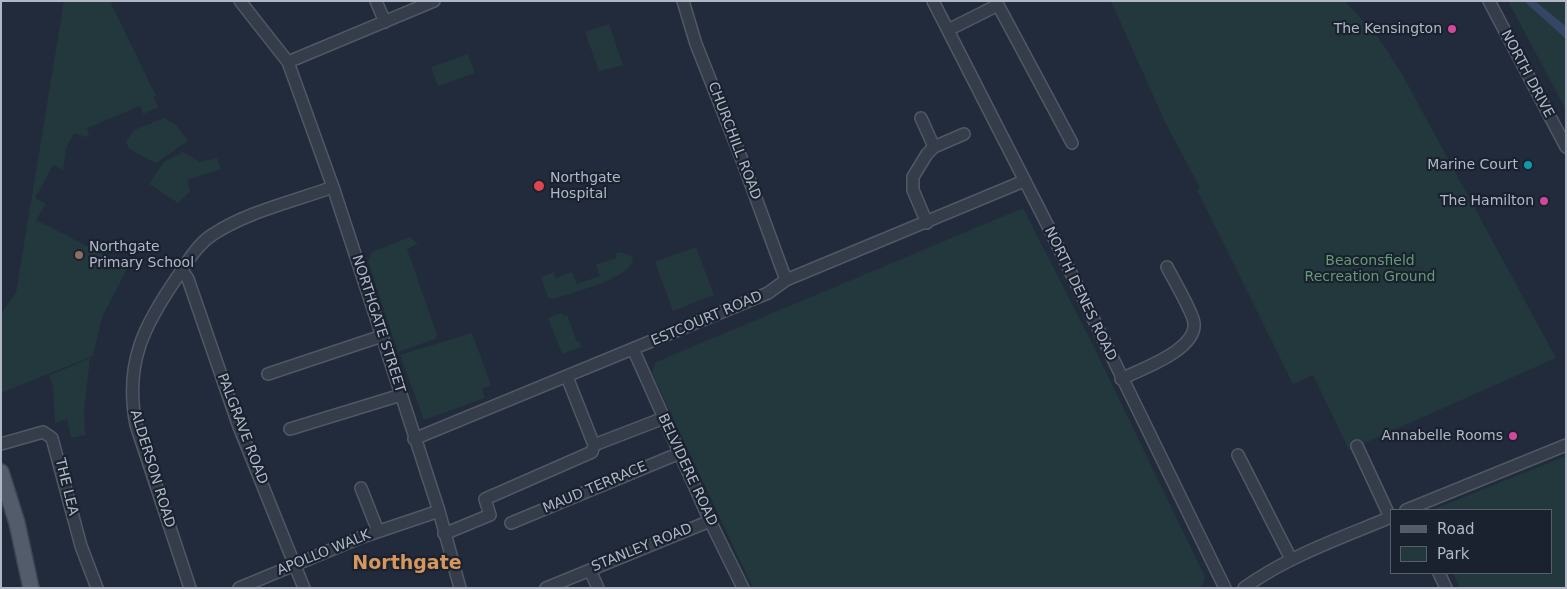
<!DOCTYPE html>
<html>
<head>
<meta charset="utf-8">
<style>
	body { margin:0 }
	#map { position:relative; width:1567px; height:589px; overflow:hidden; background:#212b3b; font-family:"DejaVu Sans",sans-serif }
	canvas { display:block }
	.frame { position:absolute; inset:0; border:2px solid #b0b8c7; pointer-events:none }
	.legend { position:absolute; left:1390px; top:509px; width:162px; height:65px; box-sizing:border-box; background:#1a2230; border:1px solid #565e6c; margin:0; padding:6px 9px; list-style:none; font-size:15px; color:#b0b8c7 }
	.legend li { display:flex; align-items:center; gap:10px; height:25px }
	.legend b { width:25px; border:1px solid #565e6c }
</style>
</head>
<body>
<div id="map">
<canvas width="1567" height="589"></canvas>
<div class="frame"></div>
<ul class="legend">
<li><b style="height:6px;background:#535c6b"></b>Road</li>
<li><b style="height:14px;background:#23383c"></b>Park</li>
</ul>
</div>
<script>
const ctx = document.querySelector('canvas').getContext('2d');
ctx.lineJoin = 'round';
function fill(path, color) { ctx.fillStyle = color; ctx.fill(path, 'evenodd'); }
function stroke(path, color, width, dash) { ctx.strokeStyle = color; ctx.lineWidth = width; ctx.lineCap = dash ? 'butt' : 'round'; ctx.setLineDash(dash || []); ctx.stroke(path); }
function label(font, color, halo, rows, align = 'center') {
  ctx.font = font + ' "DejaVu Sans",sans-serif'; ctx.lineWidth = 4.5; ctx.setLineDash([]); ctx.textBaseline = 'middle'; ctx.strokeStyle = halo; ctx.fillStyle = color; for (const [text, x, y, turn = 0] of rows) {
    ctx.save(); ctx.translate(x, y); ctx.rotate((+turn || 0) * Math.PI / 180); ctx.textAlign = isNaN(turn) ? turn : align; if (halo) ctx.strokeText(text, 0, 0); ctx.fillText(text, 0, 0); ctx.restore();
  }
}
fill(new Path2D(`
	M64,1h46l46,95 -3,1 5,10 -15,7 -3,-8 -53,22 2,8 -3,1 -12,-4 -8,15 -3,22 -10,-5 -18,33 11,6 -10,16 92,47 -26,50 -9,39 -92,37v-79l15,-21z
	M1111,1h234l33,36 24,37 154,284 -207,92 -36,-75 -20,9 -96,-194 3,-2 -35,-66z
	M1508,1h58v109z
	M609,24l14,41 -24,6 -14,-39z
	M468,54l7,19 -37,13 -7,-19z
	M164,118l12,7 12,16 -32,22 -27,-14 -3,-7 8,-12z
	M183,152l17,10 17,-4 4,11 -34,11 3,11 -12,12 -29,-19 15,-22z
	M1023,208l69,135 113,234 -3,9 -4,2h-445l-101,-215 4,-11z
	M410,237l8,7 -11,5 30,86 -2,4 -37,13 -30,-91 4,-9z
	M696,247l18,48 -41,16 -18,-49z
	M621,252l10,4 2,4c-4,19 -59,32 -77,38h-8l-7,-21 13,-5 2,6 16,-6 5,12 23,-8 -4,-11 20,-7 -1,-4z
	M562,313l1,3 4,-1 10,27 2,-1 2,6 -19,7 -14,-36z
	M472,333l19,52 -9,4 3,9 -61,22 -24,-65z
	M90,358l-6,53 1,24 -14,3 -4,-19 -12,4 -2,-38 -4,-9z
	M1566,456v132h-106l-7,-15h98v-63h-119z`), '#23383c');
fill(new Path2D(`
	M1524,1h11l28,23 3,2v13z`), '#344663');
const minor = new Path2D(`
	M240,1l48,61 45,125 49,149 57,175 21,77
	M376,1l9,21
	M683,1l13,43 46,116 44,120
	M933,1l118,231 174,356
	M1489,1l77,146
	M948,30l50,-25 74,138
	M288,62l146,-61
	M921,118l13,29
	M927,223l-14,-33v-13l14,-23 7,-7 30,-13
	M182,270l6,9 51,148 65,161
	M634,351l76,170 33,67
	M268,374l114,-38
	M567,377l27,68
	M1121,379c20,-10 76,-29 73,-56 -1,-11 -21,-44 -27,-56
	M290,429l111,-34
	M414,439l354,-146 18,-13 238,-99
	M1,444l42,-12 9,6 29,108 16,42
	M594,445l70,-27
	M1357,446l33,71
	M1238,455l53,104
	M361,488l17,43
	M1406,510l160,-65
	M511,523l169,-70
	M444,534l46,-19 -5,-16 107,-47 2,-7
	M590,570l8,18
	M1439,573l7,15
	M190,588l-54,-163c-12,-62 8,-100 42,-149 9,-14 20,-32 34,-41 34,-23 83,-34 121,-48
	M239,588l123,-51 77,-26
	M546,588l164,-67
	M1244,588c44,-32 97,-50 147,-71`);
const major = new Path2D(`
	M1,472l16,51 14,65`);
stroke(minor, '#505866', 14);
stroke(major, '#3e4654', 18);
stroke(minor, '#353d4b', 11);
stroke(major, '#535c6b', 15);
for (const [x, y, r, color] of [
	[1452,29,5,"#d1479c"],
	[1528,165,5,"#0f9aa8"],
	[539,186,6,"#e0444e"],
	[1544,201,5,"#d1479c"],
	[79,255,5,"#8d6e63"],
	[1513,436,5,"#d1479c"]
]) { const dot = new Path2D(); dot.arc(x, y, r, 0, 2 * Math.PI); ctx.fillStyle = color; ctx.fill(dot); stroke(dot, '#1a2230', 2); }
label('14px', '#b0b8c7', '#1a2230', [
	["The Kensington",1442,29],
	["Marine Court",1518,165],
	["Northgate",550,178,"left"],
	["Hospital",550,194,"left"],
	["The Hamilton",1534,201],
	["Northgate",89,247,"left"],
	["Primary School",89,263,"left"],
	["Annabelle Rooms",1503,436]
], 'right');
label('14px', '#b0b8c7', '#1a2230', [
	["NORTH DRIVE",1527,74,62],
	["CHURCHILL ROAD",734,141,69],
	["NORTH DENES ROAD",1080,294,64],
	["ESTCOURT ROAD",707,319,-23],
	["NORTHGATE STREET",378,324,72],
	["PALGRAVE ROAD",242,429,69],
	["ALDERSON ROAD",152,469,73],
	["BELVIDERE ROAD",687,470,65],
	["THE LEA",66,487,76],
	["MAUD TERRACE",595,488,-23],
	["STANLEY ROAD",642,548,-22],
	["APOLLO WALK",324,553,-22]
]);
label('14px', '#669974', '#1a2230', [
	["Beaconsfield",1370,261],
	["Recreation Ground",1370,277]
]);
label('bold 19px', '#d7965b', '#1a2230', [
	["Northgate",407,564]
]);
</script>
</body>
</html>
